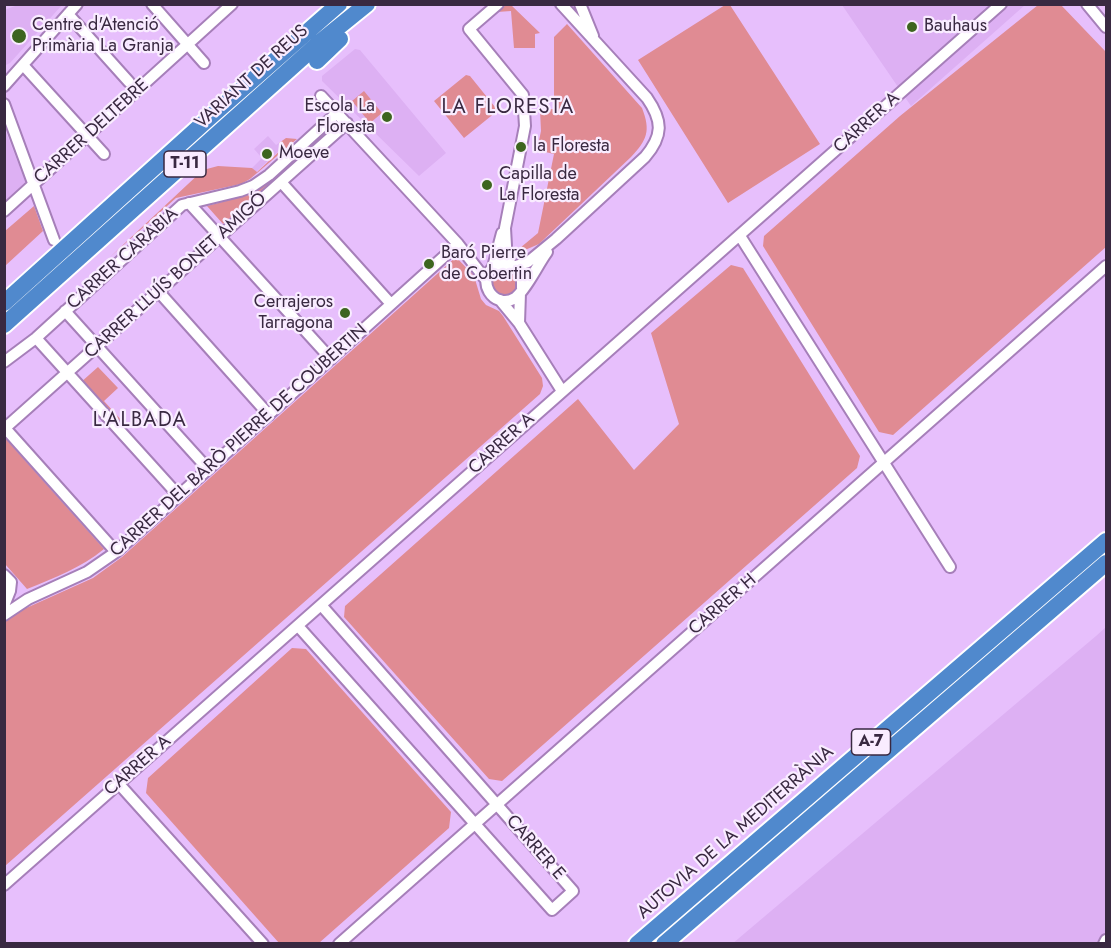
<!DOCTYPE html>
<html>
<head>
<meta charset="utf-8">
<style>
	body { margin:0 }
	#map { position:relative; width:1111px; height:948px; overflow:hidden; background:#e7bffc; font-family:Jost,sans-serif }
	canvas { display:block }
	.frame { position:absolute; inset:0; border:6px solid #392941; pointer-events:none }
</style>
</head>
<body>
<div id="map">
<canvas width="1111" height="948"></canvas>
<div class="frame"></div>
</div>
<script>
const ctx = document.querySelector('canvas').getContext('2d');
ctx.lineJoin = 'round';
function fill(path, color) { ctx.fillStyle = color; ctx.fill(path, 'evenodd'); }
function stroke(path, color, width, dash) { ctx.strokeStyle = color; ctx.lineWidth = width; ctx.lineCap = dash ? 'butt' : 'round'; ctx.setLineDash(dash || []); ctx.stroke(path); }
function label(font, color, halo, rows, align = 'center') {
  ctx.font = font + ' Jost,sans-serif'; ctx.lineWidth = 4.5; ctx.setLineDash([]); ctx.textBaseline = 'middle'; ctx.strokeStyle = halo; ctx.fillStyle = color; for (const [text, x, y, turn = 0] of rows) {
    ctx.save(); ctx.translate(x, y); ctx.rotate((+turn || 0) * Math.PI / 180); ctx.textAlign = isNaN(turn) ? turn : align; if (halo) ctx.strokeText(text, 0, 0); ctx.fillText(text, 0, 0); ctx.restore();
  }
}
fill(new Path2D(`
	M18,5h44l-52,58 -4,2 -2,-1v-54z
	M842,5h183l-114,101z
	M355,49l5,1 86,103 -27,23 -97,-95v-5z
	M4,127l22,56 -21,19h-1z
	M268,136l8,9 3,-2 4,4 -27,25 -4,-4 10,-10 -8,-9z
	M1106,627v316l-374,1 364,-308z`), '#ddb0f3');
fill(new Path2D(`
	M506,5h5l29,28 -5,1v14h-21l-3,-37 -14,1z
	M725,5h5l90,139 -92,59 -90,-143z
	M1038,5h23l45,47v195l-213,188 -14,-3 -116,-186 1,-10 136,-120z
	M567,24l75,84c9,23 5,32 -11,49l-92,87 -14,6 -5,-2 18,-15 16,-79 -17,-4 4,-19 -1,-21 14,-1v-72z
	M466,75l4,1 25,31 1,5 -32,26 -30,-37z
	M364,91l18,22 -12,10 -18,-22z
	M286,138l11,1 -47,40 -9,5 -65,14 -67,60 94,-88 15,-4 34,2 5,4 26,-24 -4,-5z
	M282,170l1,2 -60,52 -16,-18 45,-12z
	M34,206l9,25 -38,35v-35z
	M456,257l18,19 7,23 5,6 13,6 4,5 39,62 1,8 -3,8 -535,472 -1,-246 19,-13 1,2 69,-31 29,-21z
	M731,265l12,3 117,188 -3,12 -355,313 -13,-2 -145,-162 1,-11 233,-207 56,71 45,-46 -28,-91z
	M492 282a13 13 0 1 1 26 0a13 13 0 1 1-26 0Z
	M98,367l20,21 -14,13 19,21 -5,4 -38,-43z
	M5,438l99,111c-23,19 -50,29 -77,40l-22,-25z
	M292,648l14,1 145,163 -2,16 -130,115h-40l-133,-150 2,-15z`), '#e08b93');
const minor = new Path2D(`
	M152,4l52,59
	M498,4l-29,25 54,66 2,31 -20,102 2,35
	M580,4l13,32
	M1087,4l19,23
	M68,14l61,68
	M23,65l81,89
	M4,86l73,-82
	M321,96l137,148 28,36
	M4,104l50,136
	M281,182l110,122
	M189,203l142,156
	M4,211l228,-207
	M740,236l210,331
	M516,266l12,-4 28,-23 89,-82c18,-21 18,-36 2,-59l-86,-94
	M493,267l9,-34
	M522,288v-14l-11,-10 -14,1c-24,14 -3,46 18,33 11,-8 23,-34 32,-46
	M159,292l110,123
	M500,300l19,23 43,68
	M65,311l143,158
	M519,323l1,-30
	M36,338l142,157
	M4,362l32,-24 146,-133 58,-14 13,-5 16,-11 68,-62
	M5,428l111,124
	M4,429l343,-306
	M4,575l7,7 -1,9 -6,15
	M4,615l24,-16 59,-27 29,-20 342,-308
	M298,626l254,284 21,-19 -252,-286
	M119,784l144,160
	M4,885l997,-881
	M339,944l767,-678
	M1104,944l2,-4`);
const highway = new Path2D(`
	M317,61l23,-22
	M4,303l204,-184 131,-115
	M4,325l316,-283 47,-38
	M637,944l469,-403
	M664,944l442,-381`);
stroke(minor, '#a67fb9', 14);
stroke(highway, '#fff', 20);
stroke(minor, '#fff', 10);
stroke(highway, '#5089cd', 16);
for (const [x, y, r, color] of [
	[912,27,6,"#3d651f"],
	[19,36,8,"#3d651f"],
	[387,117,6,"#3d651f"],
	[521,147,6,"#3d651f"],
	[267,154,6,"#3d651f"],
	[487,185,6,"#3d651f"],
	[429,264,6,"#3d651f"],
	[345,313,6,"#3d651f"]
]) { const dot = new Path2D(); dot.arc(x, y, r, 0, 2 * Math.PI); ctx.fillStyle = color; ctx.fill(dot); stroke(dot, '#f9ecff', 2); }
for (const [x, y, w] of [
	[185,164,42],
	[871,742,39]
]) { const box = new Path2D(); box.roundRect(x - w / 2, y - 13, w, 26, 4.5); ctx.fillStyle = '#f9ecff'; ctx.fill(box); stroke(box, '#392941', 1.5); }
label('bold 16px', '#392941', null, [
	["T-11",185,164],
	["A-7",871,742]
]);
label('18px', '#392941', '#f9ecff', [
	["Centre d'Atenció",32,26],
	["Primària La Granja",32,47],
	["Bauhaus",924,27],
	["Escola La",375,107,"right"],
	["Floresta",375,128,"right"],
	["la Floresta",533,147],
	["Moeve",279,154],
	["Capilla de",499,175],
	["La Floresta",499,196],
	["Baró Pierre",441,254],
	["de Cobertin",441,275],
	["Cerrajeros",333,303,"right"],
	["Tarragona",333,324,"right"]
], 'left');
label('18px', '#392941', '#f9ecff', [
	["VARIANT DE REUS",252,77,-42],
	["CARRER A",867,123,-42],
	["CARRER DELTEBRE",92,132,-42],
	["CARRER CARABIA",123,259,-42],
	["CARRER LLUÍS BONET AMIGÓ",176,276,-42],
	["CARRER DEL BARÒ PIERRE DE COUBERTIN",239,441,-42],
	["CARRER A",502,444,-42],
	["CARRER H",723,605,-41],
	["CARRER A",138,766,-41],
	["AUTOVIA DE LA MEDITERRÀNIA",736,833,-41],
	["CARRER E",535,848,49]
]);
ctx.letterSpacing = '1.5px';
label('20px', '#392941', '#f9ecff', [
	["LA FLORESTA",508,108],
	["L'ALBADA",140,421]
]);
ctx.letterSpacing = '0px';
</script>
</body>
</html>
